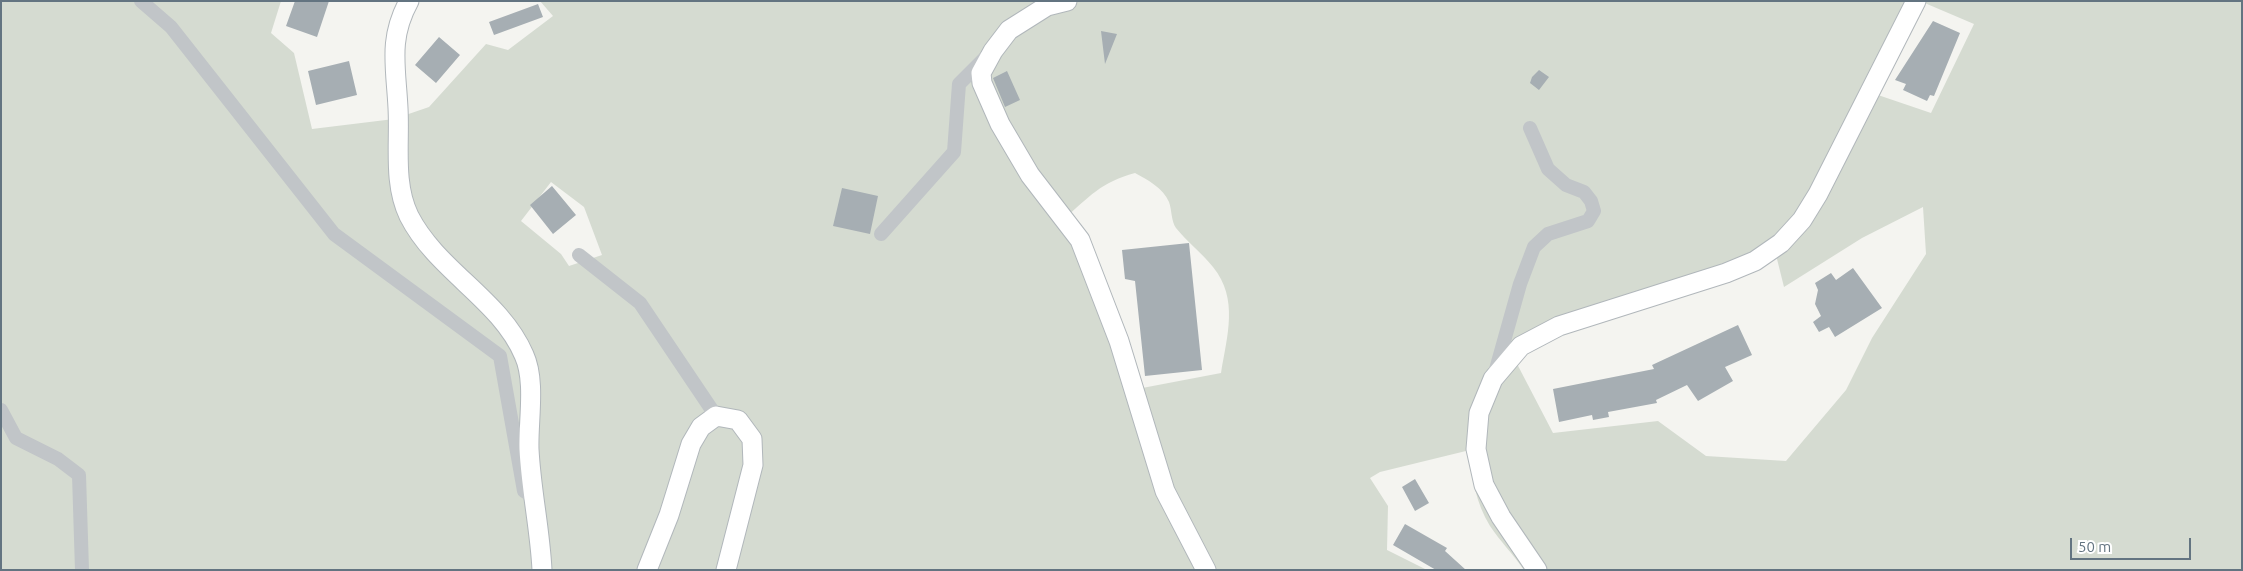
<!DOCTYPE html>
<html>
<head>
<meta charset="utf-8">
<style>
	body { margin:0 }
	#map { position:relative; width:2243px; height:571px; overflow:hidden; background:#f4f4f0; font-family:Ubuntu,sans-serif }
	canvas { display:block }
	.frame { position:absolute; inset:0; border:2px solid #637481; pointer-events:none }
	.scale { position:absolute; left:2070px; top:538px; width:121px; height:22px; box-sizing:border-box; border:2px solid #637481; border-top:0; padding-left:6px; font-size:15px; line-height:18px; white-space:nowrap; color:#637481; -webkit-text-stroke:4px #fff; paint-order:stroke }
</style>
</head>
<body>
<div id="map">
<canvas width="2243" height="571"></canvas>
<div class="frame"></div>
<div class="scale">50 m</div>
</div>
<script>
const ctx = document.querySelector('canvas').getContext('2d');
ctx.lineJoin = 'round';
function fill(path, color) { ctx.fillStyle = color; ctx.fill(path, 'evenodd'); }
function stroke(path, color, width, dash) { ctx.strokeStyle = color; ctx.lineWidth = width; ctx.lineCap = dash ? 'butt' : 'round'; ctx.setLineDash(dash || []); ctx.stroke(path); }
fill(new Path2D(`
	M1,1h280l-10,32 23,20 18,76 82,-10 35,-12 57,-63 22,6 45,-34 -13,-15h1378l-40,94 53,18 43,-89 -54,-23h322v569h-718c-11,-16 -24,-29 -34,-44 -14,-23 -19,-49 -20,-76l-90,22 -10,6 18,28 -1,44 40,20h-1426zM1135,173c13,7 28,15 34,29 3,8 2,19 7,26 11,14 26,25 37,39 26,32 14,69 8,106l-84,16 -73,-170c25,-22 37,-37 71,-46zM551,182l33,25 18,48 -33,11 -8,-12 -40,-33zM1923,207l3,47 -54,84 -26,52 -60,71 -80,-5 -48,-35 -105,12 -38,-73 32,-20 229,-85 8,32 78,-49z`), '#d5dbd1');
fill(new Path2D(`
	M295,1h34l-12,36 -31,-11z
	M538,4l5,13 -49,18 -5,-13z
	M1933,21l27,12 -26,63 -4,-1 -3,6 -24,-11 3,-6 -11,-4z
	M1101,31l16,3 -12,30z
	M439,37l21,18 -24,28 -21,-18z
	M349,61l8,34 -41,10 -8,-34z
	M1539,70l10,7 -10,13 -9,-7 2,-6z
	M1007,71l13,29 -15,7 -12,-29z
	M552,186l24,29 -23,19 -23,-29z
	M842,188l36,8 -8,38 -37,-8z
	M1189,243l13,127 -57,6 -10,-95 -10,-2 -3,-29z
	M1853,268l29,40 -47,29 -6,-10 -10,5 -6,-10 8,-6 -6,-12 3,-14 -3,-7 16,-10 5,7z
	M1738,325l14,30 -27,12 8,14 -35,20 -11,-16 -31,15 1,3 -49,9 1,5 -16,3 -1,-5 -33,7 -6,-33 101,-20 -2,-4z
	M1415,479l14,24 -14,8 -13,-24z
	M1405,524l42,24 -2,3 21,19h-30l-43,-25z`), '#a6aeb3');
const secondary = new Path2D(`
	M409,1c-21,38 -13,66 -11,107 2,36 -5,75 11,108 28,55 91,83 115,139 12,26 4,66 5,94 2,41 11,80 13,121
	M1067,1l-20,5 -38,24 -16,21 -12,22 1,10 18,41 30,51 50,65 39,101 46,150 41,79
	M647,570l22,-55 22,-71 10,-17 15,-11 22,4 14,19 1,26 -27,105
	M1537,570l-36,-53 -17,-32 -8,-36 3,-36 14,-34 28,-33 38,-20 167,-53 29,-12 26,-18 21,-23 16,-26 98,-193`);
stroke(secondary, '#b1b7bb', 21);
stroke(new Path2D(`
	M141,1l30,26 163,207 166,122 24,135 5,3
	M881,234l73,-82 5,-68 26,-26
	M579,255l61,48 76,113
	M1495,373l25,-89 14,-37 14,-13 40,-13 6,-10 -3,-10 -7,-9 -18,-7 -18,-16 -18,-41
	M1,410l15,28 42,21 21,16 3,95`), '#c1c5c8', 14);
stroke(secondary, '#fff', 19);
</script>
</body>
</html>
